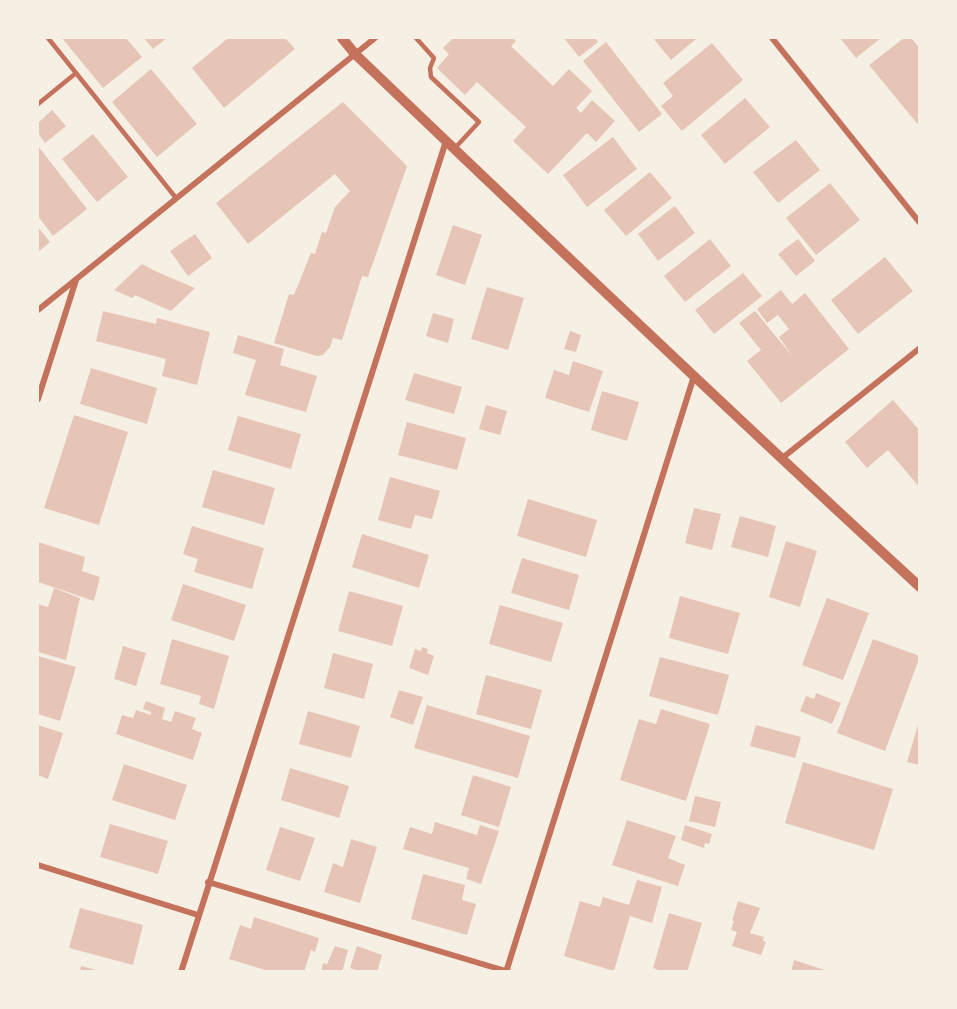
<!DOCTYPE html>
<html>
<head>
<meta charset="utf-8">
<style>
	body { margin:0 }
	#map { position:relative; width:957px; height:1009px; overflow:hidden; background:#f6efe4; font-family:"Playfair Display",serif }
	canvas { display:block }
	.frame { position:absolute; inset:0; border:39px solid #f6efe4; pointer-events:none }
</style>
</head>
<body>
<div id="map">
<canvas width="957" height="1009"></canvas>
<div class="frame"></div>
</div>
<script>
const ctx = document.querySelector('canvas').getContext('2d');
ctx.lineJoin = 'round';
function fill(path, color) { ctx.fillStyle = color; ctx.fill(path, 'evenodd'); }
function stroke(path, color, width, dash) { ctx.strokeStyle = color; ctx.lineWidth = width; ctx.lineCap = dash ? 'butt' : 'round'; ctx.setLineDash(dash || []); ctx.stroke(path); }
fill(new Path2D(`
	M62,38h64l16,19 -39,31z
	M144,38h23l-14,11z
	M228,38h57l10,11 -71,59 -32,-40z
	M453,38h59l4,3 -5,5 42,40 16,-17 23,22 -16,17 5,5 11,-13 23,21 -19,21 -9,-9 -39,41 -35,-33 13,-14 -49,-45 -12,13 -28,-27 12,-14 -6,-6z
	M564,38h31l3,4 -19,15z
	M653,38h41l2,1 -25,21z
	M840,38h41l-25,20z
	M904,38h7l9,10v79l-51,-62z
	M606,42l56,72 -23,18 -56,-71z
	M712,43l31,37 -61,51 -21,-25 12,-10 -10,-13z
	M151,69l46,55 -40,33 -45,-55z
	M745,98l25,29 -45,37 -24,-29z
	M343,102l64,64 -39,111 -6,-1 -20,64 -9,-2 -3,9 -7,8 -6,1 -43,-13 15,-49 5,1 17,-42 4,1 7,-22 4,1 9,-26 15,-16 -15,-17 -87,70 -32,-41z
	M52,110l14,16 -21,17 -7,-10v-10z
	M93,134l35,43 -31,25 -35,-43z
	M613,137l24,32 -50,38 -24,-32z
	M796,140l24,30 -42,33 -25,-31z
	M38,146l49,63 -34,27 -15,-20z
	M650,172l22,26 -46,38 -22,-26z
	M830,183l30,37 -44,35 -30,-37z
	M675,206l20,27 -37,28 -20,-27z
	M453,225l29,10 -17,50 -29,-10z
	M38,227l12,15 -12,10z
	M195,234l17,24 -24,18 -18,-25z
	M710,239l21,27 -46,36 -21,-26z
	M798,239l17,22 -19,15 -18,-22z
	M885,257l28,34 -55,43 -27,-34z
	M142,264l15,8 38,16 -24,23 -36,-16 -3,3 -18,-8z
	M743,273l19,23 -48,38 -19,-24z
	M487,287l37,11 -16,52 -37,-11z
	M781,290l11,14 13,-11 44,56 -68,54 -34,-42 14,-11 -22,-27 16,-12 38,46 -14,-20 10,-8 -11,-14 -11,8 -10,-14z
	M103,311l53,13 1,-6 53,14 -13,53 -35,-9 4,-17 -70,-18z
	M433,313l21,6 -6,24 -22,-7z
	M570,331l11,4 -5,17 -12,-3z
	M238,335l46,14 -4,16 37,11 -11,36 -61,-17 11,-35 -23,-7z
	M573,361l30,10 -14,41 -44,-14 9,-28 15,5z
	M91,368l66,20 -10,36 -67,-20z
	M414,373l48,14 -8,27 -49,-14z
	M602,391l37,11 -12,39 -36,-11z
	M893,400l27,31v57l-32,-38 -21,18 -22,-26z
	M486,405l21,6 -7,24 -21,-6z
	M74,415l54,17 -29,93 -55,-17z
	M238,416l63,18 -10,35 -63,-19z
	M407,422l59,16 -9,32 -59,-15z
	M213,470l62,18 -11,37 -62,-18z
	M390,477l50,14 -8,28 -17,-4 -4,14 -33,-9z
	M528,499l69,21 -11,37 -69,-21z
	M694,508l27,6 -9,36 -27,-7z
	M740,516l36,10 -8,31 -37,-10z
	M192,526l72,22 -12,41 -58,-17 4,-13 -15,-5z
	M362,534l67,21 -10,33 -67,-21z
	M786,541l31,10 -17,56 -31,-10z
	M38,542l47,15 -3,14 18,6 -6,24 -56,-19z
	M522,558l57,17 -10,35 -58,-17z
	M183,584l63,21 -12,36 -63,-21z
	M54,588l26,10 -14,62 -28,-8v-48l10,3z
	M349,591l54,15 -11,40 -54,-15z
	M680,596l60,17 -12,41 -59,-16z
	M827,598l42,15 -26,67 -41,-15z
	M500,605l63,18 -12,39 -62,-18z
	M172,639l57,17 -15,53 -15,-5 2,-8 -41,-12z
	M873,639l47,17 -35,95 -48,-18z
	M123,646l23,7 -10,33 -22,-7z
	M422,647l6,2 -1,4 7,3 -6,19 -19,-7 6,-19 6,2z
	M333,653l40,11 -9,35 -40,-11z
	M38,656l38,11 -16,54 -22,-7z
	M660,657l69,18 -11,40 -69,-19z
	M486,675l56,15 -11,39 -55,-15z
	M399,690l24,7 -10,28 -23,-8z
	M816,693l25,10 -9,21 -32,-13 6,-15 8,3z
	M146,701l19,7 -3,11 9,3 4,-11 21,7 -4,11 10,4 -9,27 -77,-26 6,-19 11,3 3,-8 15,5v-3l-8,-3z
	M427,705l103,31 -12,42 -104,-30z
	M661,709l49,15 -24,77 -66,-21 19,-61 17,5z
	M308,711l52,15 -9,32 -52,-14z
	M920,718v47l-13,-3z
	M38,725l25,8 -15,46 -10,-4z
	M756,725l45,12 -6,21 -45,-12z
	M803,762l90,27 -19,61 -89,-27z
	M124,764l63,21 -12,35 -63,-20z
	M290,768l59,18 -10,32 -58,-18z
	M473,775l38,12 -12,40 -38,-12z
	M695,796l26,6 -6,25 -26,-6z
	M627,820l49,16 -8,22 17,7 -7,21 -66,-21z
	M435,822l42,13 3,-10 19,6 -18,53 -15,-5 3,-11 -66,-19 7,-22 22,7z
	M110,824l58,17 -10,33 -58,-17z
	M685,825l27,9 -3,10 -4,-1 -1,5 -23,-8z
	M280,827l35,11 -15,43 -34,-11z
	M351,839l26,8 -17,56 -36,-11 9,-29 10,4z
	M423,874l42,11 -3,15 14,4 -9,31 -56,-16z
	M637,880l25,7 -10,36 -22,-7 -16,55 -50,-15 16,-55 20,6 3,-10 26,8z
	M738,901l22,7 -10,25 14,4 -1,4 3,1 -5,13 -29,-9 5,-14 -6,-2 3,-9h-2z
	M80,908l63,17 -10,40 -64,-17z
	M669,913l33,10 -15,49h-24l-10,-4z
	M254,917l65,21 -4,14 -4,-2 -7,22h-32l-43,-13 11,-34 11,4z
	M335,946l13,4 -6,22h-21l2,-9 4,1z
	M357,946l25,9 -5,17h-16l-11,-4z
	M794,960l34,11v1h-37z
	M81,966l19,5v1h-20z`), '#e6c5b7');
stroke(new Path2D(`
	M48,38l128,160
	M416,38l18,20 -4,10 1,9 48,45 -25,27
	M38,104l38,-31`), '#c5725c', 4.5);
stroke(new Path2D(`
	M772,38l148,185
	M38,310l337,-272
	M38,399l38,-119
	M781,459l139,-111
	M38,865l160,50
	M208,882l301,90
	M181,972l265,-831
	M506,972l188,-596`), '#c5725c', 6);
stroke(new Path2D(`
	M342,38l13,16c187,179 374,357 565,533`), '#c5725c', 10);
</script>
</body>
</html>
